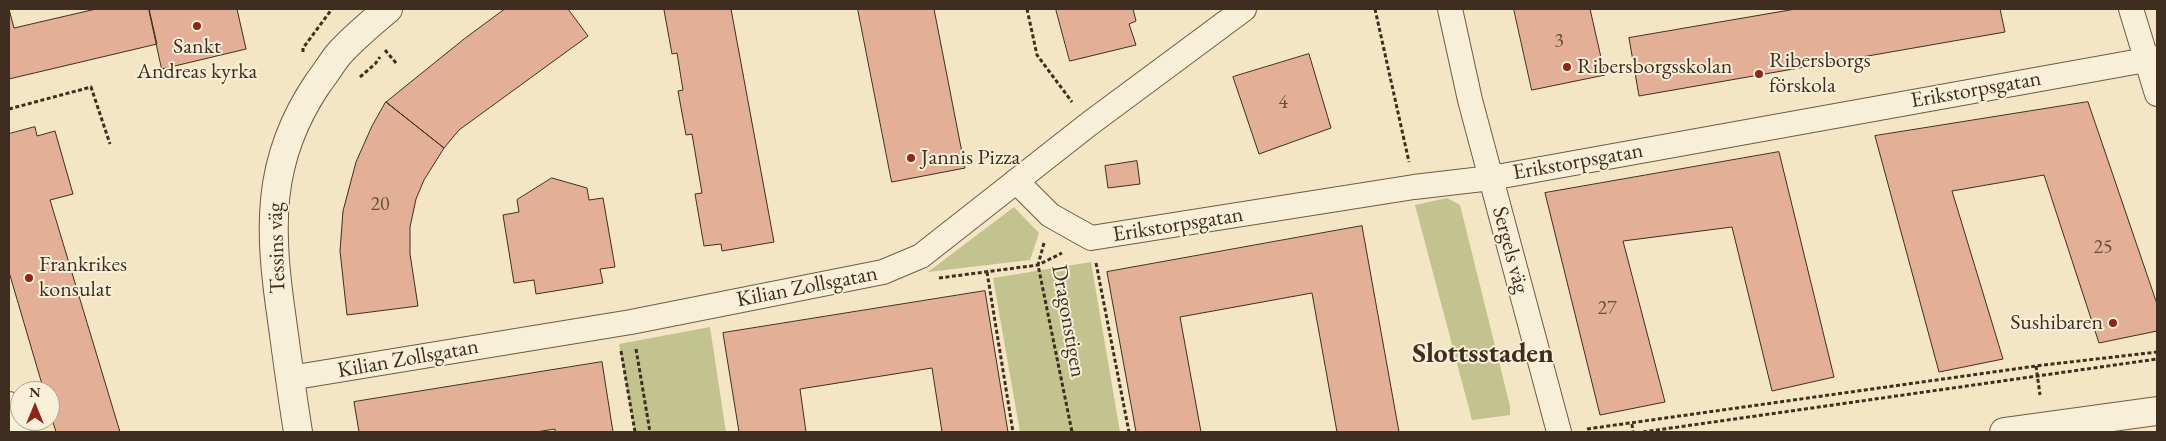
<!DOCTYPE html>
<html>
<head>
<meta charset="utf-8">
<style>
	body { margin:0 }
	#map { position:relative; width:2166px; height:441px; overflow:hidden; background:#f4e6c4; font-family:"EB Garamond",serif }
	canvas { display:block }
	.frame { position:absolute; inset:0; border:10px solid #3f2e1f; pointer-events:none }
	.north { position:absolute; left:10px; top:381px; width:50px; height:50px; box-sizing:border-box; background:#f8efd9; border:1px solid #aea28f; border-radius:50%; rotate:0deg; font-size:14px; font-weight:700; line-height:20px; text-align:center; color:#3f2e1f }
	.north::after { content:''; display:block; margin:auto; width:18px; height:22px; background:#8f2418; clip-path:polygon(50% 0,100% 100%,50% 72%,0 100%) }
</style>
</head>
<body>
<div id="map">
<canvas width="2166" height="441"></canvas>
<div class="frame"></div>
<div class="north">N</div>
</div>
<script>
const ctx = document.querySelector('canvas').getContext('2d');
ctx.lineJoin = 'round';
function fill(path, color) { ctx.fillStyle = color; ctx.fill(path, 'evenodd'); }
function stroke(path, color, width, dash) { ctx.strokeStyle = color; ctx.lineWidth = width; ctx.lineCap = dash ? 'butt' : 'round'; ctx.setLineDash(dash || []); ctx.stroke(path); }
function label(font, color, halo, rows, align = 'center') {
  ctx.font = font + ' "EB Garamond",serif'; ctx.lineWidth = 4; ctx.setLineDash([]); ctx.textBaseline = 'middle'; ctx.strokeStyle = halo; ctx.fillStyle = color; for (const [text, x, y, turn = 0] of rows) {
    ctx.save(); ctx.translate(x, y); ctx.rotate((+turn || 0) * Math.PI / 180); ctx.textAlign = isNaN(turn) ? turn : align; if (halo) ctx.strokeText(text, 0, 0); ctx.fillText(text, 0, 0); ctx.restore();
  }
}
fill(new Path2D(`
	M1447,198l13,7 50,201v9l-38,5 -57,-215z
	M1014,207l25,26 -9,27 -102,12z
	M1091,262l29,170h-100l-27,-154z
	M710,327l16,105h-91l-16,-88z`), '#c2c38f');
const building = new Path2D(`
	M9,9l5,19 82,-19h53l8,35 -148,35z
	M149,9h88l9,40 -84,20z
	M505,9h63l20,27 -129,94 -15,18 -58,-46 78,-63z
	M670,9h61l43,233 -52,9 -1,-7 -17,2 -9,-52 7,-1 -10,-59 -6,1 -8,-44 5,-1 -6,-37 -5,1 -8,-44z
	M858,9h76l31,159 -73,14z
	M1056,9h77l3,12 -7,3 7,21 -66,16z
	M1514,9h76l15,66 -73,15z
	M1796,9h204l5,23 -366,64 -10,-58z
	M1309,54l22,74 -72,26 -26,-77z
	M386,102l58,46 -20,32 -8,19 -6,28v27l8,52 -71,9 -7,-64 3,-40 13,-49 16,-36z
	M2088,102l69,202v27l-58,12 -55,-168 -92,16 51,168 -64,13 -64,-236z
	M35,127l2,9 18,-5 18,63 -23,6 70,232h-64l-6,-19v-22h-6l-35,-119v-138z
	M1779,152l55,225 -62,14 -40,-164 -109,14 42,161 -65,13 -55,-222z
	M1137,161l3,23 -32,4 -3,-22z
	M552,178l35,10 2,12 14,-2 12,69 -15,2 3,14 -67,11 -2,-14 -20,3 -11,-68 16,-3 -2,-12z
	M1362,226l37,206h-62l-25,-139 -132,24 21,115h-65l-29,-160z
	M985,291l23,141h-66l-10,-64 -132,21 6,43h-67l-16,-99z
	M602,362l11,70h-58v-3l-19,3h-177l-5,-30z`);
fill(building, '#e3b097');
stroke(building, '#3f2e1f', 1);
const minor = new Path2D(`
	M1450,9l20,91 89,332
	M2131,9l26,85
	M1016,181l34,34 41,23 323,-51 77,-9 666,-120
	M290,378l341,-56 252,-50 38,-16 168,-132 155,-115`);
const tertiary = new Path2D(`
	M9,406l7,26
	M298,432c-6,-37 -11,-75 -16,-112 -13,-89 -17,-159 36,-237 7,-9 13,-19 20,-28 15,-17 32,-31 50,-46
	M2004,432l153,-21`);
stroke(minor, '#6c5c48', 26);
stroke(tertiary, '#6c5c48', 30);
stroke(new Path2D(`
	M1027,9l10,46 35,47
	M1375,9l34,153
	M385,50l12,14
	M303,52v-4l29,-39
	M360,77l15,-13 5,-7
	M9,109l82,-22 19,57
	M1044,243l-6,22 34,167
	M1096,263l33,169
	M987,272l26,160
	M939,278l99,-13 24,-12
	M636,349l14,83
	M621,351l14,81
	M2036,366l4,29
	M1632,424l1,8
	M1587,429l449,-63 121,-14
	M1643,432l514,-73`), '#3f2e1f', 3, [4, 2.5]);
stroke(minor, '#f8efd9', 24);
stroke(tertiary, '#f8efd9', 28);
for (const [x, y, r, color] of [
	[197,26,5,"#8f2418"],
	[1567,67,5,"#8f2418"],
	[1759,74,5,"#8f2418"],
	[911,158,5,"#8f2418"],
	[29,278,5,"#8f2418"],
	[2113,323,5,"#8f2418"]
]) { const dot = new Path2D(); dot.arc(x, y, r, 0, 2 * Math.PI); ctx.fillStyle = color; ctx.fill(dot); stroke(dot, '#f8efd9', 2); }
label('20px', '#684e3d', null, [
	["3",1559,42],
	["4",1283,103],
	["20",380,205],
	["25",2103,248],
	["27",1607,309]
]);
label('22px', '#3f2e1f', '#f8efd9', [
	["Sankt",197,47,"center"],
	["Andreas kyrka",197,72,"center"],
	["Ribersborgs",1769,61],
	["förskola",1769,86],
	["Ribersborgsskolan",1577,67],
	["Jannis Pizza",921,158],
	["Frankrikes",39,265],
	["konsulat",39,290],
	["Sushibaren",2103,323,"right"]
], 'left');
label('22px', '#3f2e1f', '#f8efd9', [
	["Erikstorpsgatan",1976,90,-10],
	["Erikstorpsgatan",1578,162,-10],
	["Erikstorpsgatan",1178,225,-9],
	["Tessins väg",277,248,-92],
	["Sergels väg",1510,250,75],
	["Kilian Zollsgatan",807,287,-11],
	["Dragonstigen",1068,321,80],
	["Kilian Zollsgatan",408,359,-10]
]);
label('bold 28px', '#3f2e1f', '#f8efd9', [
	["Slottsstaden",1483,354]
]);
</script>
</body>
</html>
